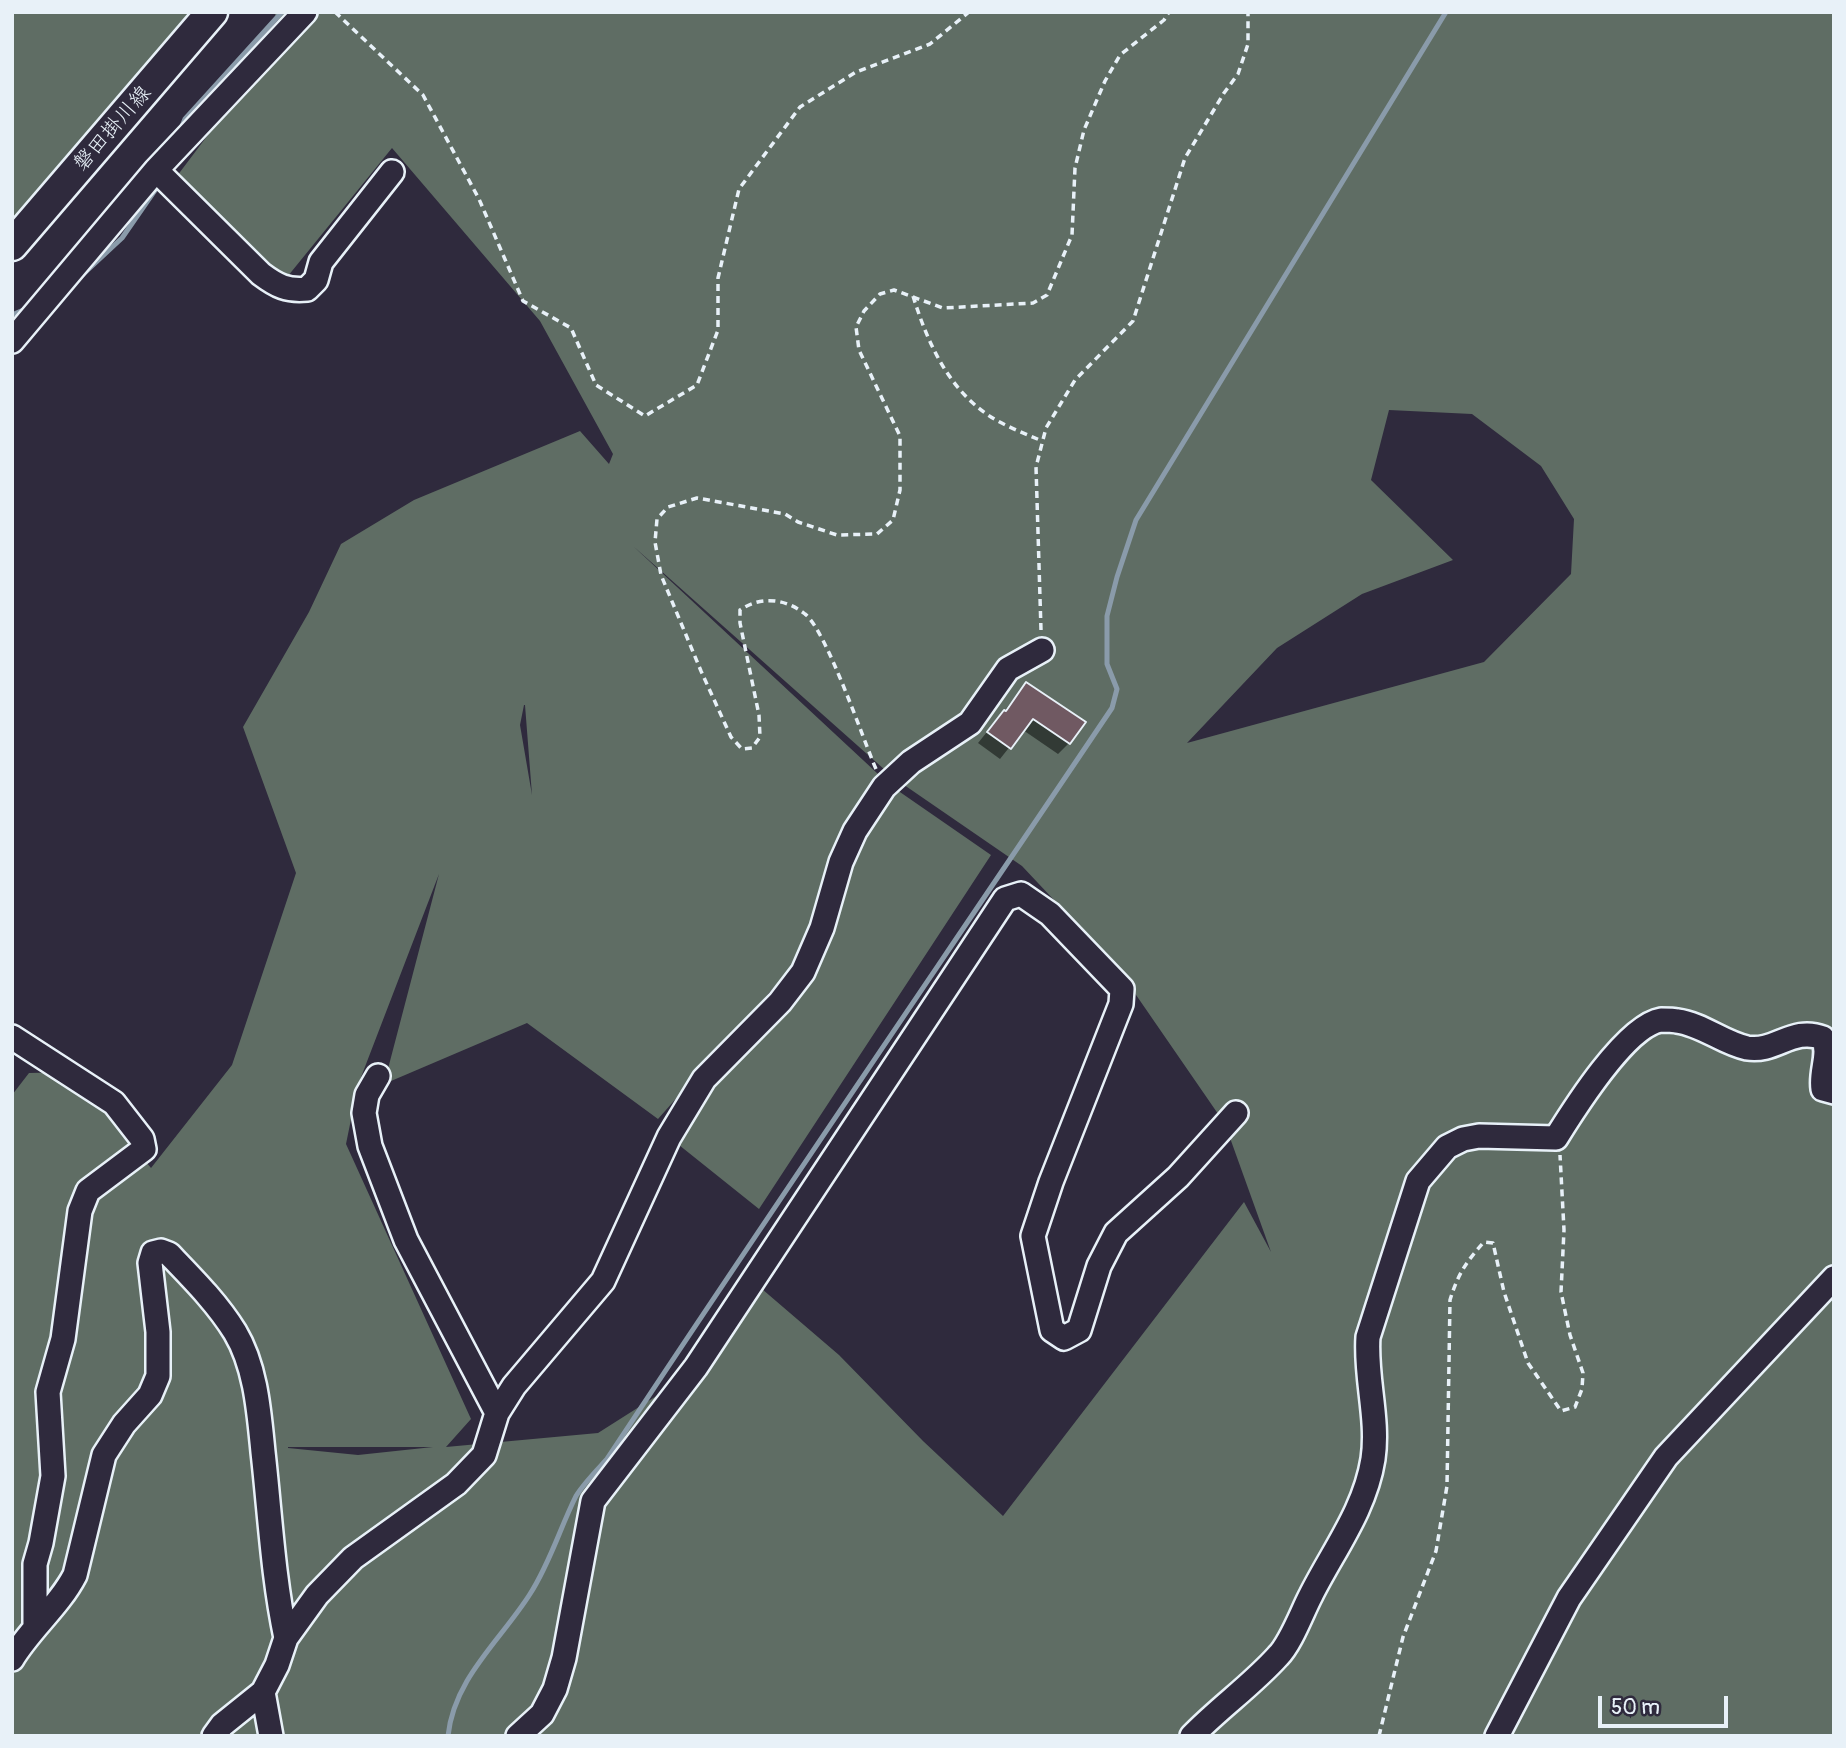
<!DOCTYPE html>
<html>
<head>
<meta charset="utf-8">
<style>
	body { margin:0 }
	#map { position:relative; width:1846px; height:1748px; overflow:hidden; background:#2f2a3d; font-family:Pangolin,sans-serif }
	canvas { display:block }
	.frame { position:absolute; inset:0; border:14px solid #e8f1f8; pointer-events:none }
	.scale { position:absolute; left:1598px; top:1696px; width:130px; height:32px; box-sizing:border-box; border:4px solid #e8f1f8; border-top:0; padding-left:9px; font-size:21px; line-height:24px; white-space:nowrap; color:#e8f1f8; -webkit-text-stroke:5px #2f2a3d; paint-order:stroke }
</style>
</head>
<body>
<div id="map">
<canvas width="1846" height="1748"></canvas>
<div class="frame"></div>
<div class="scale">50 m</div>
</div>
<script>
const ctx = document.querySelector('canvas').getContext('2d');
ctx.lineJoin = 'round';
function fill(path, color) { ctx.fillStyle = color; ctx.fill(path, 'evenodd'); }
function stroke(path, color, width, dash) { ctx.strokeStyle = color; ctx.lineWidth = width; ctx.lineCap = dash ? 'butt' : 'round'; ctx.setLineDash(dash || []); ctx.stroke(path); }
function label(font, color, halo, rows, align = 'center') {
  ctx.font = font + ' Pangolin,"Klee One",sans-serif'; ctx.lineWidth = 5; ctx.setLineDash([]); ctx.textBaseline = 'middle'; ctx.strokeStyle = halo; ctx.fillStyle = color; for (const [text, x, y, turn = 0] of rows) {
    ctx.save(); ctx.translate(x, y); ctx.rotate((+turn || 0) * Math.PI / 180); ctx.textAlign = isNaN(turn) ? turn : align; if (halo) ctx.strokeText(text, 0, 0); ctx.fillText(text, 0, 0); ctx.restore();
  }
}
fill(new Path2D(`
	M12,12h196l-196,208z
	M274,12h1560v1724h-1822v-641l17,-22 43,-1 79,96 81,-103 64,-192 -53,-146 66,-115 32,-68 73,-44 166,-69 29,33 4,-10 -73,-133 -148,-173 -113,139 -108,-103 113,-150zM1389,410l83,4 69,52 33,53 -3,55 -87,88 -297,81 90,-95 85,-54 91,-34 -82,-80zM633,546l261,232 128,88 63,67 49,59 91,132 46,128 -27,-50 -241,314 -80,-75 -84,-86 -77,-66 -60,78 -104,66 -152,14 25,-28 -125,-275 12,-59 81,-211 -55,210 143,-61 131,96 133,-151 87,-194zM524,705h1l7,90 -12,-70zM433,1447l-75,8 -70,-7v-1z
	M897,790l94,65 -232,354 -90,-72 143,-187 29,-88z`), '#5f6d64');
fill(new Path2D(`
	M1026,684l43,59 -11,11 -35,-24 -23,29 -22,-16z`), '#0007');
stroke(new Path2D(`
	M180,131l5,-12 97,-107
	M78,279l44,-41 38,-55
	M12,315l16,-7
	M448,1736c6,-58 53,-96 82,-142 20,-31 30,-66 46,-98 8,-13 21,-26 31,-37 166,-252 337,-501 505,-751l5,-19 -10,-25v-48l10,-39 19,-57 310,-508`), '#8a9baa', 5);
const building = new Path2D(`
	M1026,682l60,40 -16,22 -37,-25 -22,30 -24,-17 17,-22 2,1z`);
fill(building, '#705962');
stroke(building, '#e8f1f8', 2);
const minor = new Path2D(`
	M156,170l105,104c16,12 26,17 46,15l9,-9 5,-18 71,-90
	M12,341l144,-171 149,-158
	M12,1037l102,66 28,36 2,10 -56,42 -8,20 -17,128 -15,53 5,84 -12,67 -6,21v63
	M378,1076l-11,19 -3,18 6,33 36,94 91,173
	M12,1659c18,-30 47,-53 63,-84l29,-120 20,-31 26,-29 8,-19v-44l-8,-69 3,-10 8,-2 8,3c24,25 48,49 66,78 21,35 24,80 28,120 7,62 10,125 23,186
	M263,1692l8,44
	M214,1736l8,-11 41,-33 14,-27 9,-27 31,-43 36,-37 103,-74 28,-29 13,-42 17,-27 89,-105 66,-144 35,-58 76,-77 23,-30 19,-44 19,-66 14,-31 29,-44 27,-25 59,-39 38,-54 34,-19
	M518,1736l24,-22 13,-25 9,-31 29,-157 103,-134 309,-468 16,-5 29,20 72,75 -1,15 -70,178 -18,54 19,94 12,8 15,-8 20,-64 17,-33 62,-56 58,-64
	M1192,1736c27,-28 60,-51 86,-80 13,-13 24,-44 33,-61 22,-44 54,-85 62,-136 6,-40 -8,-82 -5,-122l50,-156 29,-34 16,-8 16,-3 77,2c18,-29 70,-112 105,-118 4,0 12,0 16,1 25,3 46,22 70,27 29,5 45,-22 76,-10 8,16 -3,33 0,51l11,3
	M1497,1736l72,-138 97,-141 168,-179`);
const major = new Path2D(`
	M12,245l200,-233`);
stroke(minor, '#e8f1f8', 28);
stroke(major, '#e8f1f8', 35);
stroke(new Path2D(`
	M335,12l88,83 56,104 44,102 48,27 25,57 49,31 52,-31 21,-55v-52l21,-89 61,-82 56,-35 74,-28 39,-32
	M913,296c14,45 34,91 75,119 16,11 36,18 54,26
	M1041,630l-5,-163 10,-39 29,-48 58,-59 52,-163 39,-65 14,-19 10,-30v-32
	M876,769c-13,-30 -50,-139 -71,-155 -20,-16 -45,-18 -65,-4v13l19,92 1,22 -8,11 -10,1 -11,-12 -30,-66 -40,-96 -6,-33 2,-23 11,-12 29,-9 88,16 13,8 39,13 40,-1 16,-14 7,-30v-54l-41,-86 -3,-23 8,-16 16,-17 14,-4 49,18 90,-5 14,-8 25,-60 3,-67 9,-38 21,-49 15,-26 44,-35 5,-8
	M1379,1736l24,-99 33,-86 11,-65 3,-186c8,-26 16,-38 34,-58l9,1 11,49 24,71 33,48 14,-4 7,-18 1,-16 -13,-38 -9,-43 3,-62 -4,-75`), '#e8f1f8', 3.5, [7, 5]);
stroke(minor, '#2f2a3d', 23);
stroke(major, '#2f2a3d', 30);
label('21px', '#e8f1f8', '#2f2a3d', [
	["磐田掛川線",113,129,-49]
]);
</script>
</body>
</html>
